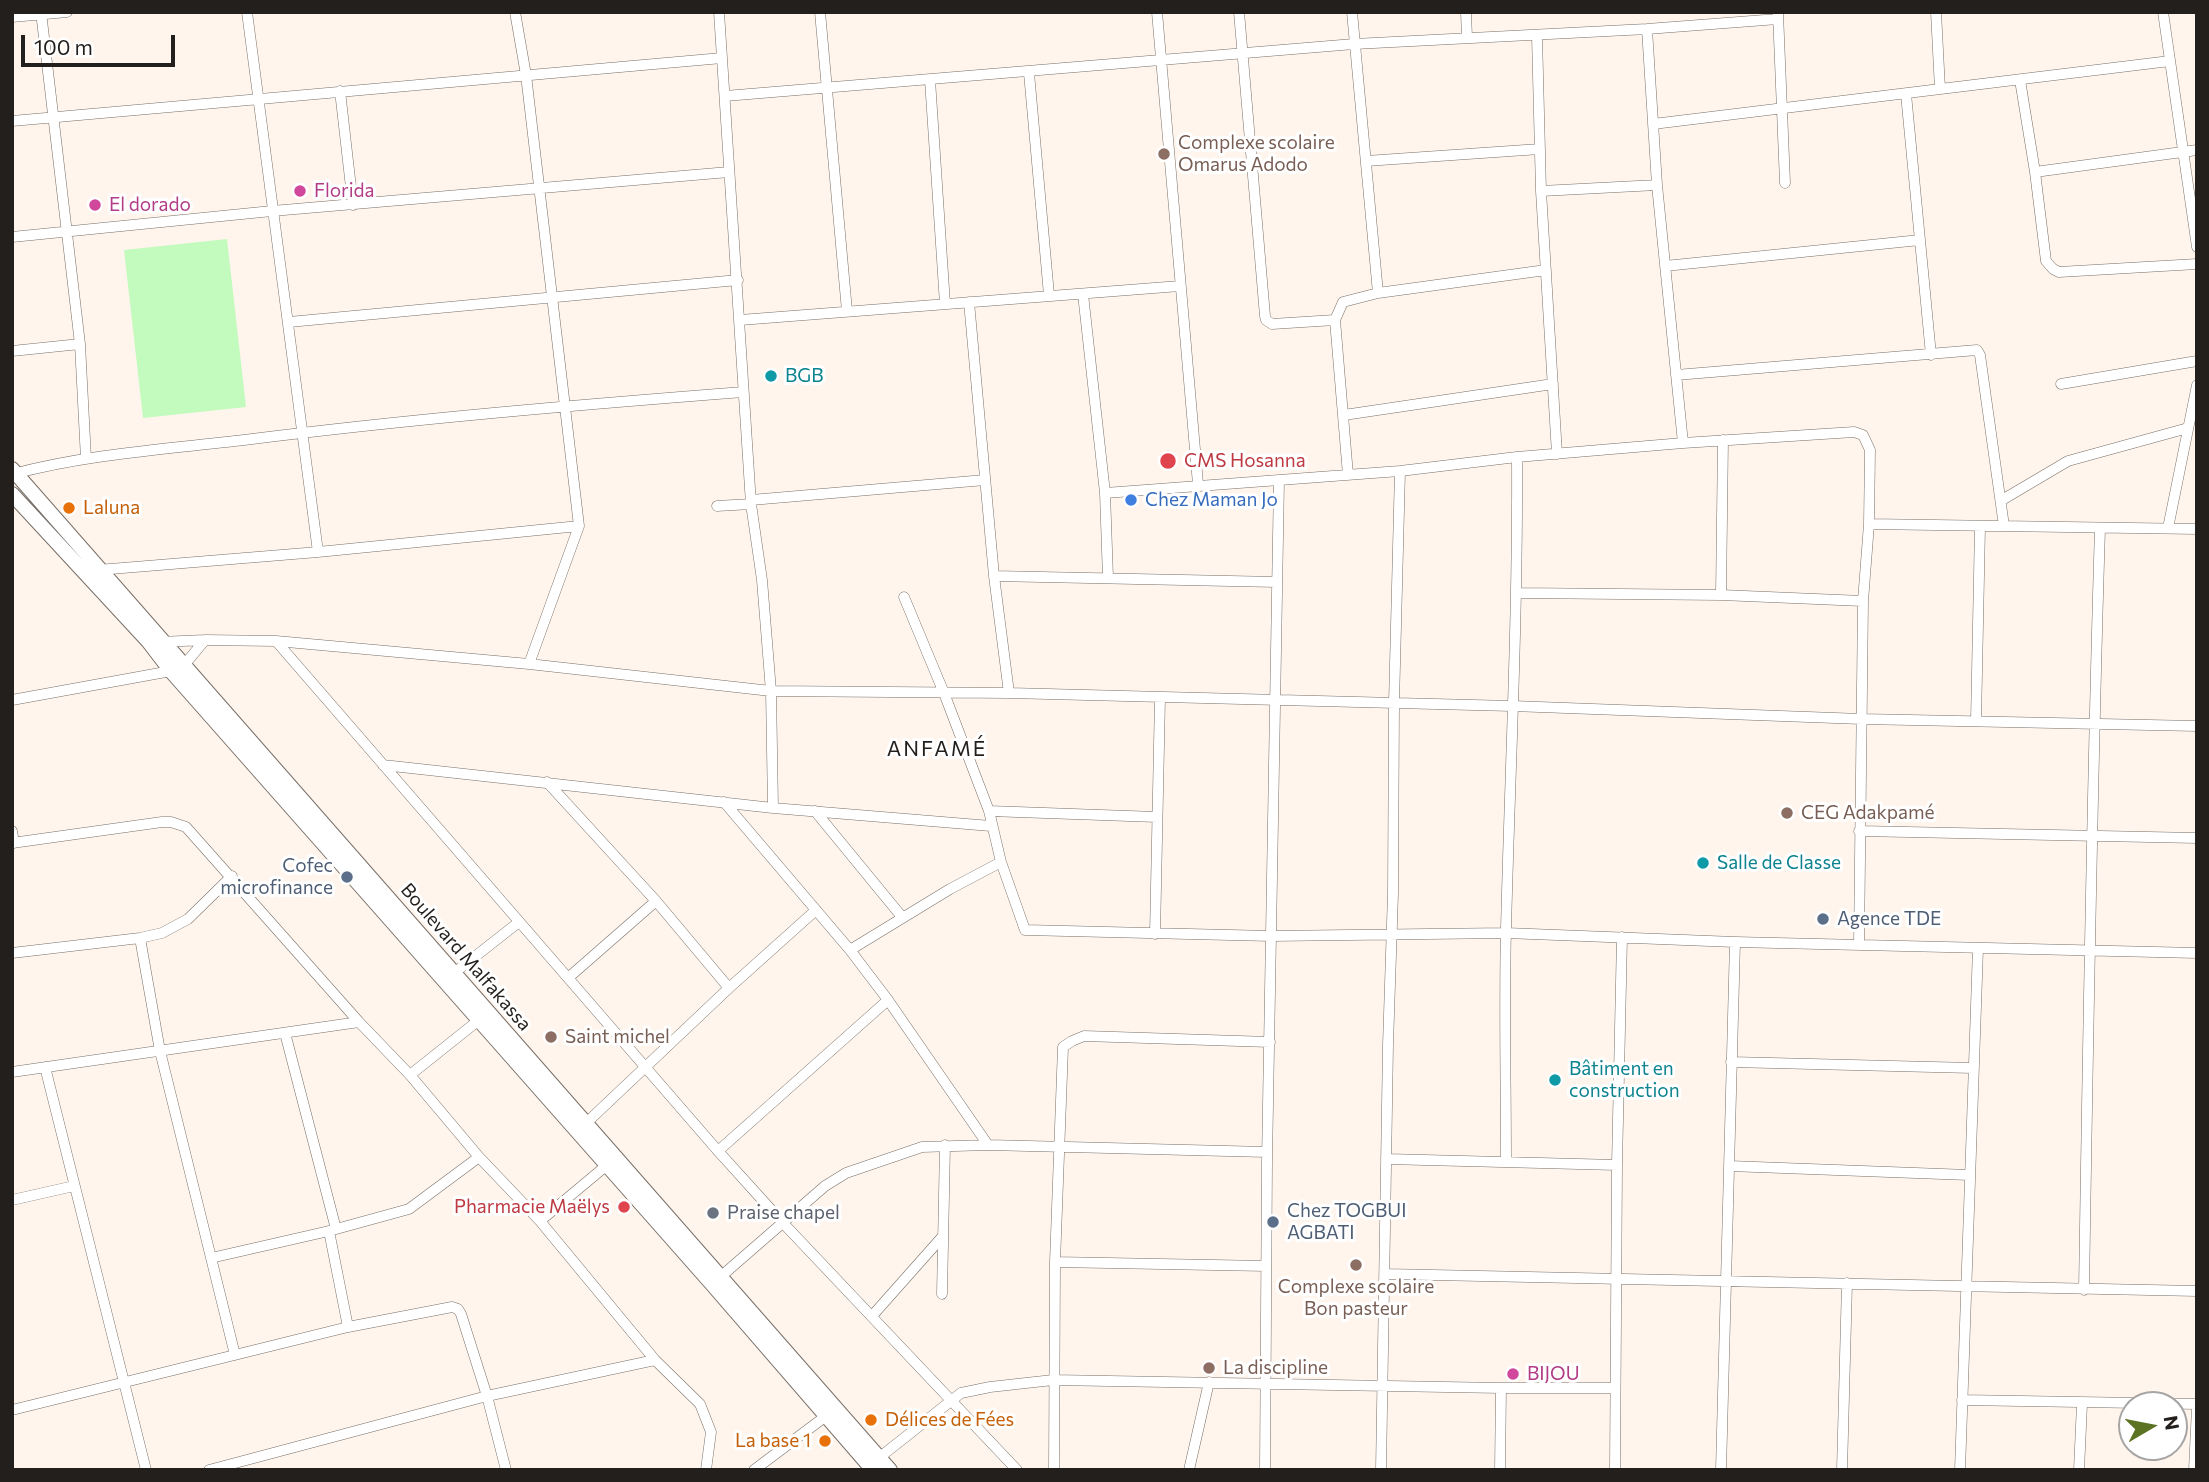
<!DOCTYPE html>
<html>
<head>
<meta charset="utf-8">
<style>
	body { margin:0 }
	#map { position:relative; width:2209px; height:1482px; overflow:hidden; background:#fff5ec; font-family:Commissioner,sans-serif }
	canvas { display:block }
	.frame { position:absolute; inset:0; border:14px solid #231f1c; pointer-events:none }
	.north { position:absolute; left:2118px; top:1391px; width:70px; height:70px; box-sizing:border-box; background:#fff; border:2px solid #a7a5a4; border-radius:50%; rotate:80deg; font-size:19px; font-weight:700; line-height:28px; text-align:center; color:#231f1c }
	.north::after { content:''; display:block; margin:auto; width:24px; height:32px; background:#5c7324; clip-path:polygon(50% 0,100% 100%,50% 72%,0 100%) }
	.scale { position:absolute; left:21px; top:35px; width:154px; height:32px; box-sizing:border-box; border:4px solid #231f1c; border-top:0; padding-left:9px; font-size:21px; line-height:24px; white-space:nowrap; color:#231f1c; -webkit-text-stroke:5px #fff; paint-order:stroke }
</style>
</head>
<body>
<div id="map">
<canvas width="2209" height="1482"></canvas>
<div class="frame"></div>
<div class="north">N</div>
<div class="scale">100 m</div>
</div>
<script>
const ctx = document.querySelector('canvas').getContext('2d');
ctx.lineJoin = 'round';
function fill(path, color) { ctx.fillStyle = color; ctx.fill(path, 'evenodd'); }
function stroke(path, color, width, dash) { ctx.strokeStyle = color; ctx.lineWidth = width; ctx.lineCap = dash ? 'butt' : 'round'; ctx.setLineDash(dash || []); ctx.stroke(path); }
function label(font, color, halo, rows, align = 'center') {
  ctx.font = font + ' Commissioner,sans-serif'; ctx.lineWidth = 6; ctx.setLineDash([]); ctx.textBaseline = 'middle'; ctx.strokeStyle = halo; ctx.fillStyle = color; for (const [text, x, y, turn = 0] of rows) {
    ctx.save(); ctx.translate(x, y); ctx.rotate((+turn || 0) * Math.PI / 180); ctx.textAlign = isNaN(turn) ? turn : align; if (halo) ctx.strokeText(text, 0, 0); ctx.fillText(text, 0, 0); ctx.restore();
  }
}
fill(new Path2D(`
	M227,239l19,168 -103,11 -19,-168z`), '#c3fabe');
const minor = new Path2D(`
	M41,12l39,332 6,115
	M247,12l71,540
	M515,12l11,63 53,451 -50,138
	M719,12l32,492 11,76 9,111 2,117
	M820,12l27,299
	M1157,12l41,472
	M1239,12l26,304 1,4 6,4 63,-4
	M1352,12l26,281
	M1466,12l1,26
	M1936,12l4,77
	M2163,12l34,235
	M1778,13l7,170
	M12,17l55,-5
	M1647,29l10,156 26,258
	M1537,36l4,155 16,263
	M1029,73l20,222
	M930,80l15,224
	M2020,80l15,92 11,89 7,8 6,3 138,-8
	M340,91l13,114
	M1906,94l25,261
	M725,96l629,-52 293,-15 131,-10
	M12,121l710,-63
	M1653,124l517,-63
	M1366,161l174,-12
	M2035,172l162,-22
	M1541,191l116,-6
	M12,237l260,-26 457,-39
	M1665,266l255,-26
	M1083,294l22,199 3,85
	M969,302l25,274 15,117
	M740,320l440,-34
	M289,322l449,-42
	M12,351l68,-7
	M1676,375l301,-25 3,5 24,171
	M2061,384l136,-23
	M1344,415l209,-31
	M13,474c75,-20 154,-25 231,-34 166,-21 332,-35 499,-48
	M1348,475l-13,-155 8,-18 35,-9 168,-23
	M1105,493l295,-22 117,-14 166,-14 171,-11 9,3 7,15 -1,74 -6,77 -4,344
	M751,500l234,-20
	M2002,500l66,-39 120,-33
	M717,506l34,-2
	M1869,524l328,5
	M2168,528l29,-143
	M98,570l220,-18 261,-26
	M994,576l283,6
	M1518,593l203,2 142,6
	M1721,595l2,-155
	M904,597l40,96 45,118 12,51 24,68 246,6 235,-3 229,9 462,11
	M276,641l442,510 66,73 233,246
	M160,642l45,-2 71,1 253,23 242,27 238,2 503,13 350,13 335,7
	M12,700l159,-29 14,-7 20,-24
	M1976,721l4,-194
	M383,765l390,43 218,18
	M547,782l109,119 73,87
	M724,802l126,148 38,50 100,145
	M815,811l87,106
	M989,811l168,6
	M12,831l2,12
	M1859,831l338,7
	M12,843l150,-21h9l15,5 173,195 51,53 69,82 61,64 115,139 45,44 11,28 -5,38
	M1155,934l5,-236
	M140,938l20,113 75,304
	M850,950l100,-61 51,-27
	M12,953l128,-15 22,-5 26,-14 44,-43
	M454,973l65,-51
	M568,978l88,-77
	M285,1033l51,196
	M1731,1062l242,6
	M45,1067l101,403
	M12,1072l347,-50
	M410,1075l69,-55
	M583,1126l146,-138 87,-78
	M718,1151l170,-151
	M1386,1159l231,6
	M1506,1162c0,-78 -2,-156 0,-233 4,-158 12,-314 11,-472
	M1729,1166l240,9
	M12,1200l62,-14
	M540,1221l67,-56
	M329,1231l19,96
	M211,1258l118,-27 80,-22 70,-52
	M1055,1262l211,4
	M1385,1274l812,17
	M718,1279l107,-93 21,-13 76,-26 66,-2 279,7
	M2084,1290c4,-254 8,-508 16,-762
	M942,1294l3,-149
	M872,1316l71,-80
	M1962,1400l235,4
	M12,1410l336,-83 104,-20 6,2 3,5 26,82 19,74
	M875,1461l86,-68 29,-6 63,-7 448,8h114
	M209,1470l278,-74 168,-36
	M754,1470l72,-54
	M1054,1470l1,-208 8,-215 9,-6 12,-5 186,6
	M1189,1470l20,-88
	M1265,1470l2,-308 12,-682
	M1381,1470l7,-425 5,-152 1,-190 6,-232
	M1500,1470l1,-82
	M1615,1470l2,-305 5,-228
	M1721,1470l14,-528
	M1842,1470l5,-187
	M1960,1470l18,-522
	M2079,1470l3,-66
	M2194,1470l3,-62`);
const secondary = new Path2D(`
	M12,469l878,1001
	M12,494l136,147 23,30 541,613 161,186`);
stroke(minor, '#786f68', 11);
stroke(secondary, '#786f68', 16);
stroke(minor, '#fff', 10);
stroke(secondary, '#fff', 14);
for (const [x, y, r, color] of [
	[1164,154,7,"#8d6e63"],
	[300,191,7,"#d1479c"],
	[95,205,7,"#d1479c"],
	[771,376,7,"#0f9aa8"],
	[1168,461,9,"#e0444e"],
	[1131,500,7,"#3f7fe0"],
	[69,508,7,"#e8710a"],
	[1787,813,7,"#8d6e63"],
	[1703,863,7,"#0f9aa8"],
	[347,877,7,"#5c6f8a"],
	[1823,919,7,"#5c6f8a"],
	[551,1037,7,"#8d6e63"],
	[1555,1080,7,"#0f9aa8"],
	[624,1207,7,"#e0444e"],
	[713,1213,7,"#6b7280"],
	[1273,1222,7,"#5c6f8a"],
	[1356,1265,7,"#8d6e63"],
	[1209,1368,7,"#8d6e63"],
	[1513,1374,7,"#d1479c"],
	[871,1420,7,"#e8710a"],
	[825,1441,7,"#e8710a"]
]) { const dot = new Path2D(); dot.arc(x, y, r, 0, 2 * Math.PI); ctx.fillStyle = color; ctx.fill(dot); stroke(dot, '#fff', 2.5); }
label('19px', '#785e54', '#fff', [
	["Complexe scolaire",1178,143],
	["Omarus Adodo",1178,165],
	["CEG Adakpamé",1801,813],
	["Saint michel",565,1037],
	["Complexe scolaire",1356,1287,"center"],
	["Bon pasteur",1356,1309,"center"],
	["La discipline",1223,1368]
], 'left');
label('19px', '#b23c85', '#fff', [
	["Florida",314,191],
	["El dorado",109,205],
	["BIJOU",1527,1374]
], 'left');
label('19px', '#0d838f', '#fff', [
	["BGB",785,376],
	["Salle de Classe",1717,863],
	["Bâtiment en",1569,1069],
	["construction",1569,1091]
], 'left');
label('19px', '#be3a42', '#fff', [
	["CMS Hosanna",1184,461],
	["Pharmacie Maëlys",610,1207,"right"]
], 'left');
label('19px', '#366cbe', '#fff', [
	["Chez Maman Jo",1145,500]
], 'left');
label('19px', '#c56008', '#fff', [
	["Laluna",83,508],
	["Délices de Fées",885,1420],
	["La base 1",811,1441,"right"]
], 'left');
label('19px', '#4e5e75', '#fff', [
	["Cofec",333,866,"right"],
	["microfinance",333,888,"right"],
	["Agence TDE",1837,919],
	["Chez TOGBUI",1287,1211],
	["AGBATI",1287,1233]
], 'left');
label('19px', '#231f1c', '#fff', [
	["Boulevard Malfakassa",466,957,49]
]);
label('19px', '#5b616d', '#fff', [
	["Praise chapel",727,1213]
], 'left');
ctx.letterSpacing = '2px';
label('21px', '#231f1c', '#fff', [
	["ANFAMÉ",937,749]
]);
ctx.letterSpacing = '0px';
</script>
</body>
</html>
